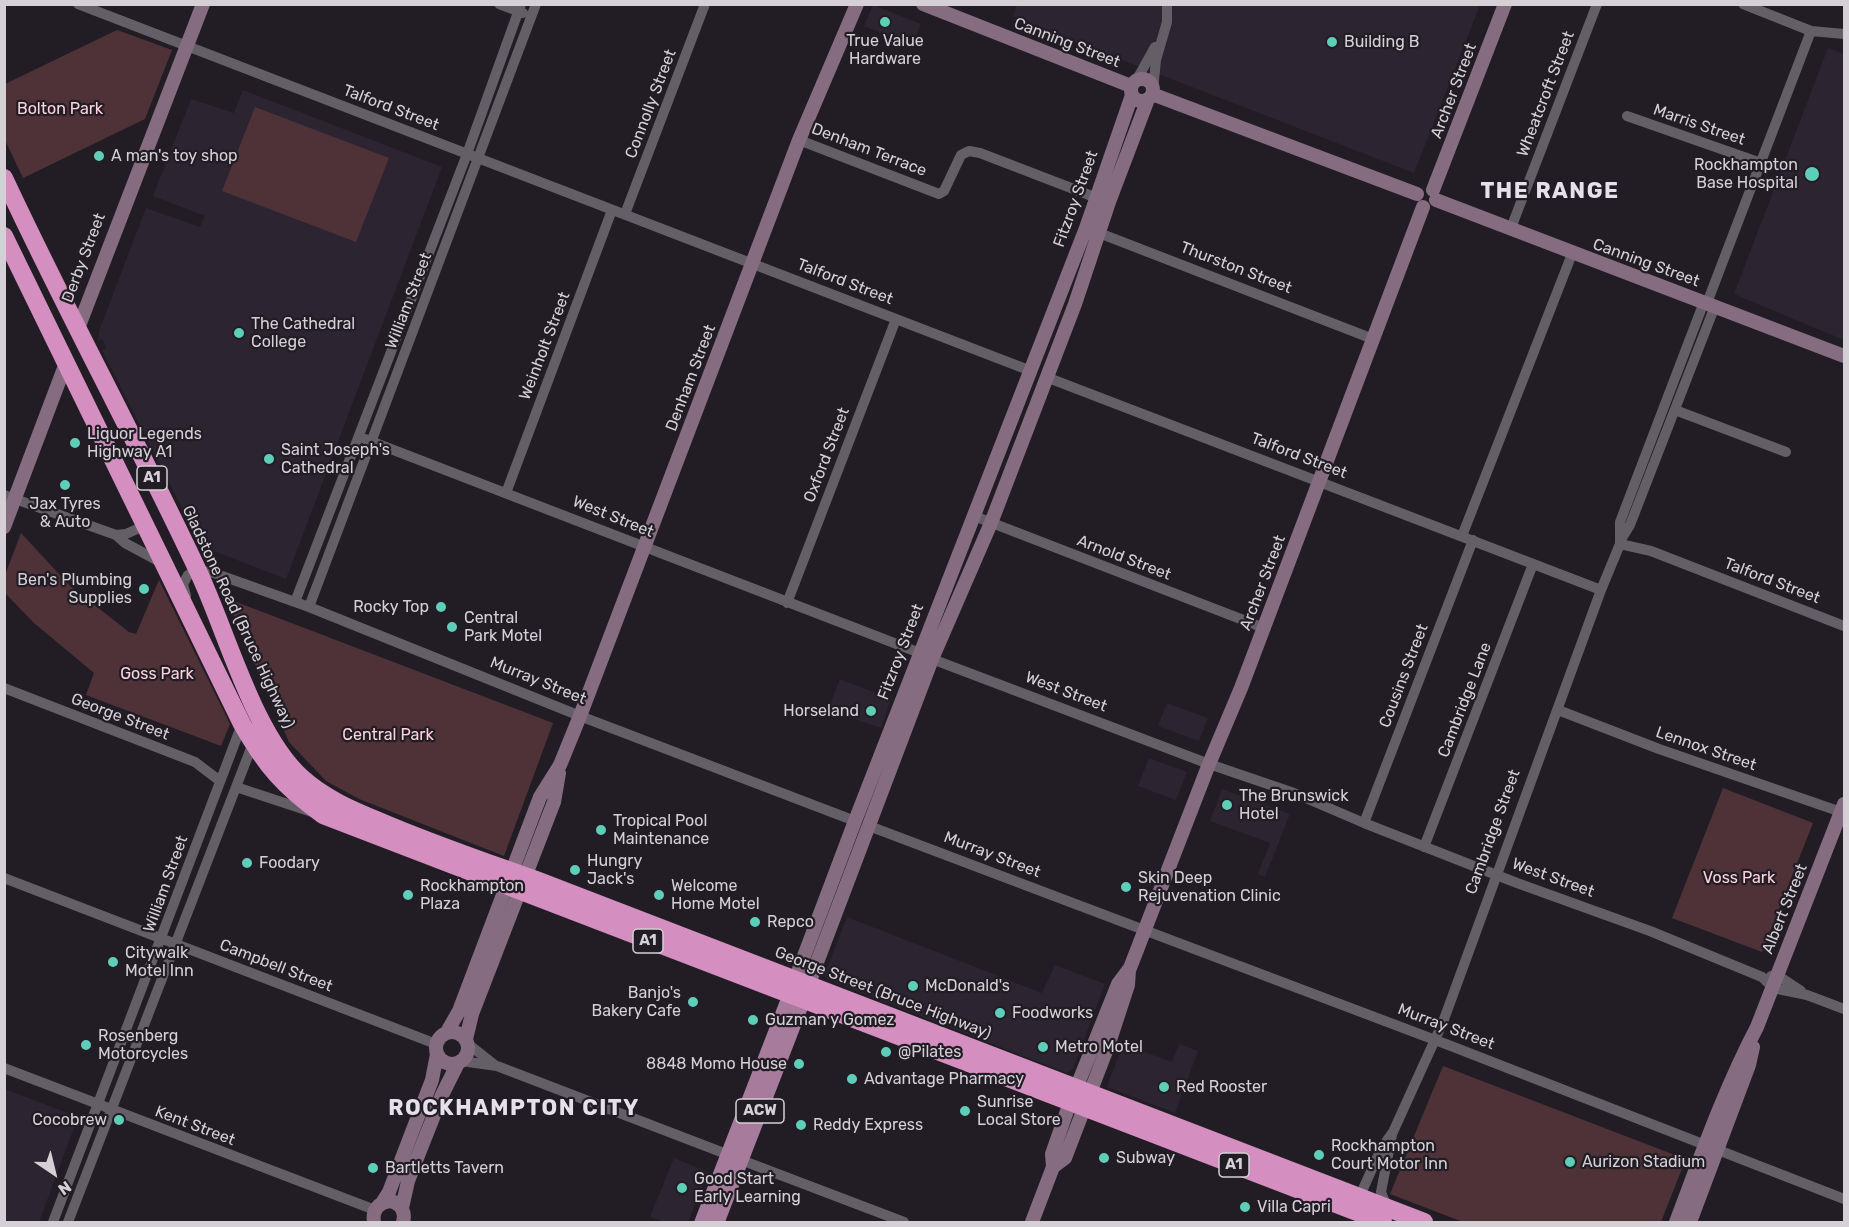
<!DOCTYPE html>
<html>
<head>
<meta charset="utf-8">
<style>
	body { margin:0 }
	#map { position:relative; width:1849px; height:1227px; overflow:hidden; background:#221d25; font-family:Rubik,sans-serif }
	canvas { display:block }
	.frame { position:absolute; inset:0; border:6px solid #d4d0d6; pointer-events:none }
	.north { position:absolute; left:24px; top:1143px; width:60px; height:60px; -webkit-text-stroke:4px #221d25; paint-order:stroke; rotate:145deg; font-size:16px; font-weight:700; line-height:24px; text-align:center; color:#d4d0d6 }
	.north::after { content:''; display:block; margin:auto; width:21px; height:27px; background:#d4d0d6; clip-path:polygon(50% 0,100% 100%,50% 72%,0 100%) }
</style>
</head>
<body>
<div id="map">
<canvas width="1849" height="1227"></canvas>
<div class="frame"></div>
<div class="north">N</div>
</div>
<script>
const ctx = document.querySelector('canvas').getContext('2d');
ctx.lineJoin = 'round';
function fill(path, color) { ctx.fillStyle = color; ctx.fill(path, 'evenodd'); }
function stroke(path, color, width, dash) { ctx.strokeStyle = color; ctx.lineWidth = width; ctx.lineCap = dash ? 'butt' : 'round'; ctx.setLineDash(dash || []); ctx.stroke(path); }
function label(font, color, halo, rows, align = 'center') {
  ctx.font = font + ' Rubik,sans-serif'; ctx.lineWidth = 4.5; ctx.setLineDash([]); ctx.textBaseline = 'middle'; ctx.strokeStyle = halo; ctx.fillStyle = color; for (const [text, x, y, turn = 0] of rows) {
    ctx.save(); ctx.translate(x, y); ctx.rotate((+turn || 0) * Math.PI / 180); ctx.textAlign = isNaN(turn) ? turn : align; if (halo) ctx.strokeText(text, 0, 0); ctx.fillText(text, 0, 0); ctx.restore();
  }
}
fill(new Path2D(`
	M1017,4h60l2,2 1,-2 400,1 -66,168 -364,-141 -37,-16z
	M873,5l48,19 -9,22 -48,-20z
	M1828,48l16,6v286l-110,-46z
	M243,90l199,77 -156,412 -85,-33 -99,-196 4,-2 -4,-9 -4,2 1,-10 47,-123 54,19 5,-11 -52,-20 38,-97 43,14z
	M840,679l51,20 -10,29 -53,-18z
	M1167,703l41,15 -9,23 -41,-15z
	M1149,758l38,14 -11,28 -38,-14z
	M1222,789l68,25 -25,63 -7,-3 12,-31 -60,-22z
	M847,917l195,76 13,-28 50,19 -32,85 -6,4 -239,-93 -3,-6z
	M1123,1044l49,18 7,-18 19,7 -23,62 -68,-26z
	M5,1089l73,28 -39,105h-34z
	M674,1158l34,14 -20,50h-23l-15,-5z`), '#2c2431');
fill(new Path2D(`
	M117,30l55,20 -27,69 -122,59 -18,-38v-56z
	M255,107l134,51 -33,84 -134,-51z
	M21,533l49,53 59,46 7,2 23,-54 71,144 -9,22 -135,-51 8,-22 -60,-50 -29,-30v-18z
	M226,598l327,125 -49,133 -145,-57 -33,-18 -37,-39z
	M1723,788l90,35 -51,129 -90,-34z
	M1443,1066l237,91 3,9 -22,56h-198l-73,-28z`), '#4e3238');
stroke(new Path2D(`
	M78,4l953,367
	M499,4l24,9
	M1743,4l68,27 33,3
	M1136,81l19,-34
	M1153,90l3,-30 11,-38v-18
	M1627,116l134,47
	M799,140l140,54 5,-3 17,-36 8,-4 11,2 117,45
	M625,214l80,-210
	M1511,228l86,-224
	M1099,233l274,106
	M1707,303l104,-272
	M1046,377l555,213
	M1675,410l111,42
	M365,439l555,214
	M506,493l106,-283
	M4,495l112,40 10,-1 20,-9
	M974,516l290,112
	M116,535l9,8 37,20
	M1462,536l110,-282
	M1620,541l10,-16 85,-219
	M1620,544l31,7 193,75
	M186,596l-3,-12 5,-9 10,-4 13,1 98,35 271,109 275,105
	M295,602l172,-448 54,-150
	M787,603l109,-284
	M309,607l227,-603
	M932,659l277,105 85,29 70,30 153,60 133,48 112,46 11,11 34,7 37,14
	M4,688l191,74 25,19
	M1558,710l101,39 185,64
	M236,787l79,26
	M1364,823l109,-283
	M869,826l582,220 393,153
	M1424,847l109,-283
	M4,878l432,166
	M1771,976l6,-1 24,16
	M468,1044l28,22
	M461,1061l36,5 232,89
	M4,1068l371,142
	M741,1160l163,62
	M1365,1201l-3,-3 1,-9 18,-40 12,-17 50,-110 158,-432 19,-46v-22l84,-220
	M1387,1207l-6,-15 11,-57
	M53,1222l189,-498
	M68,1222l185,-479`), '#645e67', 10);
stroke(new Path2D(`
	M923,4l208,82
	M1131 90a11 11 0 1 1 22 0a11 11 0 1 1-22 0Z
	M1152,94l265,100
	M1433,190l72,-186
	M1436,200l408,156
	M77,331l126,-327
	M4,527l62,-164
	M795,980l60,-159 231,-593 46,-133
	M808,986l124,-327 59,-136 84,-219 34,-102 39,-103
	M436 1048a16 16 0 1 1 32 0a16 16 0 1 1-32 0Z
	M447,1032l12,-21 81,-214 20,-32 20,-49 219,-576 58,-136
	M466,1039l6,-25 82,-212 5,-29
	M1053,1167l12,-9 43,-112 20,-61 1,-15
	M382,1203l7,-11 43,-112 5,-26
	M402,1208l6,-27 34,-86 16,-32
	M374,1222c-2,-11 4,-20 17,-21 10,3 15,11 12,21
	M1032,1222l21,-55 -1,-13 15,-43 51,-127 12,-16 79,-204 32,-76 182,-481
	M1676,1222c25,-66 48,-132 81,-195l87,-223
	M1690,1222l59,-157 4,-18`), '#866c81', 14);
stroke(new Path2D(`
	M702,1222l92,-237
	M717,1222l90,-232`), '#a77b9c', 15);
stroke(new Path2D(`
	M4,178c62,133 132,261 194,393 29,61 55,163 104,207 22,20 50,32 77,43 51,22 104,40 157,59l888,342
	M4,236l238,488c24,42 41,62 81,91l1060,407`), '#d48ebf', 18);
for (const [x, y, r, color] of [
	[885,22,6,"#5eceb8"],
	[1332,42,6,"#5eceb8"],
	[99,156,6,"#5eceb8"],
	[1812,174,8,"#5eceb8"],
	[239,333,6,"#5eceb8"],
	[75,443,6,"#5eceb8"],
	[269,459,6,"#5eceb8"],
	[65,485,6,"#5eceb8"],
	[144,589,6,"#5eceb8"],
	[441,607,6,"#5eceb8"],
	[452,627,6,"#5eceb8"],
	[871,711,6,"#5eceb8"],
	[1227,805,6,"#5eceb8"],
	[601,830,6,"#5eceb8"],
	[247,863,6,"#5eceb8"],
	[575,870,6,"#5eceb8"],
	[1126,887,6,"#5eceb8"],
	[408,895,6,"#5eceb8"],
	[659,895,6,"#5eceb8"],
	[755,922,6,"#5eceb8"],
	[113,962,6,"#5eceb8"],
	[913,986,6,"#5eceb8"],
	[693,1002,6,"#5eceb8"],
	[1000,1013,6,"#5eceb8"],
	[753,1020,6,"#5eceb8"],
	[86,1045,6,"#5eceb8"],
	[1043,1047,6,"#5eceb8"],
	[886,1052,6,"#5eceb8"],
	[799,1064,6,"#5eceb8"],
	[852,1079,6,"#5eceb8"],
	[1164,1087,6,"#5eceb8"],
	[965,1111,6,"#5eceb8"],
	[119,1120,6,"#5eceb8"],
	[801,1125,6,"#5eceb8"],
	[1319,1155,6,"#5eceb8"],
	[1104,1158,6,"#5eceb8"],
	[1570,1162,6,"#5eceb8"],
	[373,1168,6,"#5eceb8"],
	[682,1188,6,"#5eceb8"],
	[1245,1207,6,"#5eceb8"]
]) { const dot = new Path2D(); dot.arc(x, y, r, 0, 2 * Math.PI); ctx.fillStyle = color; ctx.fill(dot); stroke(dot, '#221d25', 2); }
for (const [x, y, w] of [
	[152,478,30],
	[648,941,30],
	[760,1111,48],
	[1234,1165,30]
]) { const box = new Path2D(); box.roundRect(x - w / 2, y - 12, w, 24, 4.5); ctx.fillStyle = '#221d25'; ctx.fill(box); stroke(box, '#d4d0d6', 1.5); }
label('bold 15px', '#d4d0d6', null, [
	["A1",152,478],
	["A1",648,941],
	["ACW",760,1111],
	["A1",1234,1165]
]);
label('16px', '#d4d0d6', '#221d25', [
	["True Value",885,41,"center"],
	["Hardware",885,59,"center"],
	["Building B",1344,42],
	["A man's toy shop",111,156],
	["Rockhampton",1798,165,"right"],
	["Base Hospital",1798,183,"right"],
	["The Cathedral",251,324],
	["College",251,342],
	["Liquor Legends",87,434],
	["Highway A1",87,452],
	["Saint Joseph's",281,450],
	["Cathedral",281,468],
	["Jax Tyres",65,504,"center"],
	["& Auto",65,522,"center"],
	["Ben's Plumbing",132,580,"right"],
	["Supplies",132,598,"right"],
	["Rocky Top",429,607,"right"],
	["Central",464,618],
	["Park Motel",464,636],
	["Horseland",859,711,"right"],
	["The Brunswick",1239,796],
	["Hotel",1239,814],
	["Tropical Pool",613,821],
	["Maintenance",613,839],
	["Hungry",587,861],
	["Jack's",587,879],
	["Foodary",259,863],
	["Skin Deep",1138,878],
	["Rejuvenation Clinic",1138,896],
	["Rockhampton",420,886],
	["Plaza",420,904],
	["Welcome",671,886],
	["Home Motel",671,904],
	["Repco",767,922],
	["Citywalk",125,953],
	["Motel Inn",125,971],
	["McDonald's",925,986],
	["Banjo's",681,993,"right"],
	["Bakery Cafe",681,1011,"right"],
	["Foodworks",1012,1013],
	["Guzman y Gomez",765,1020],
	["Rosenberg",98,1036],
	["Motorcycles",98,1054],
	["Metro Motel",1055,1047],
	["@Pilates",898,1052],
	["8848 Momo House",787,1064,"right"],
	["Advantage Pharmacy",864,1079],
	["Red Rooster",1176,1087],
	["Sunrise",977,1102],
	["Local Store",977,1120],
	["Cocobrew",107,1120,"right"],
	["Reddy Express",813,1125],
	["Rockhampton",1331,1146],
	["Court Motor Inn",1331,1164],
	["Subway",1116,1158],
	["Aurizon Stadium",1582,1162],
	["Bartletts Tavern",385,1168],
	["Good Start",694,1179],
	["Early Learning",694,1197],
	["Villa Capri",1257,1207]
], 'left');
label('16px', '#d4d0d6', '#221d25', [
	["Canning Street",1067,43,21],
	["Archer Street",1454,91,-69],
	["Wheatcroft Street",1546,94,-69],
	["Connolly Street",651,104,-69],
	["Talford Street",391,108,21],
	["Marris Street",1699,125,19],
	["Denham Terrace",869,150,21],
	["Fitzroy Street",1076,199,-70],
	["Derby Street",84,258,-69],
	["Canning Street",1646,263,20],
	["Thurston Street",1236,268,21],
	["Talford Street",845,282,21],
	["William Street",409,301,-69],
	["Weinholt Street",545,346,-69],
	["Denham Street",691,378,-69],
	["Oxford Street",827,455,-69],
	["Talford Street",1299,456,21],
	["West Street",613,517,22],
	["Arnold Street",1124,558,21],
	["Talford Street",1772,581,21],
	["Archer Street",1263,583,-69],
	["Gladstone Road (Bruce Highway)",238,617,65],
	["Fitzroy Street",901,652,-69],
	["Cousins Street",1404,676,-69],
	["Murray Street",538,681,22],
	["West Street",1066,692,21],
	["Cambridge Lane",1465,700,-69],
	["George Street",120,717,21],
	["Lennox Street",1706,749,19],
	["Cambridge Street",1493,832,-70],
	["Murray Street",992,855,21],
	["West Street",1553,878,20],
	["William Street",166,884,-70],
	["Albert Street",1785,909,-68],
	["Campbell Street",276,966,21],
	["George Street (Bruce Highway)",883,993,21],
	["Murray Street",1446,1027,21],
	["Kent Street",195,1126,21]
]);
label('16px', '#fed2da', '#221d25', [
	["Bolton Park",60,109],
	["Goss Park",157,674],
	["Central Park",388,735],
	["Voss Park",1739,878]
]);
ctx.letterSpacing = '1.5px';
label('bold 22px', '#e6e0eb', '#221d25', [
	["THE RANGE",1550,192],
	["ROCKHAMPTON CITY",514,1109]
]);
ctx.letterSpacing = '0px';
</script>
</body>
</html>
